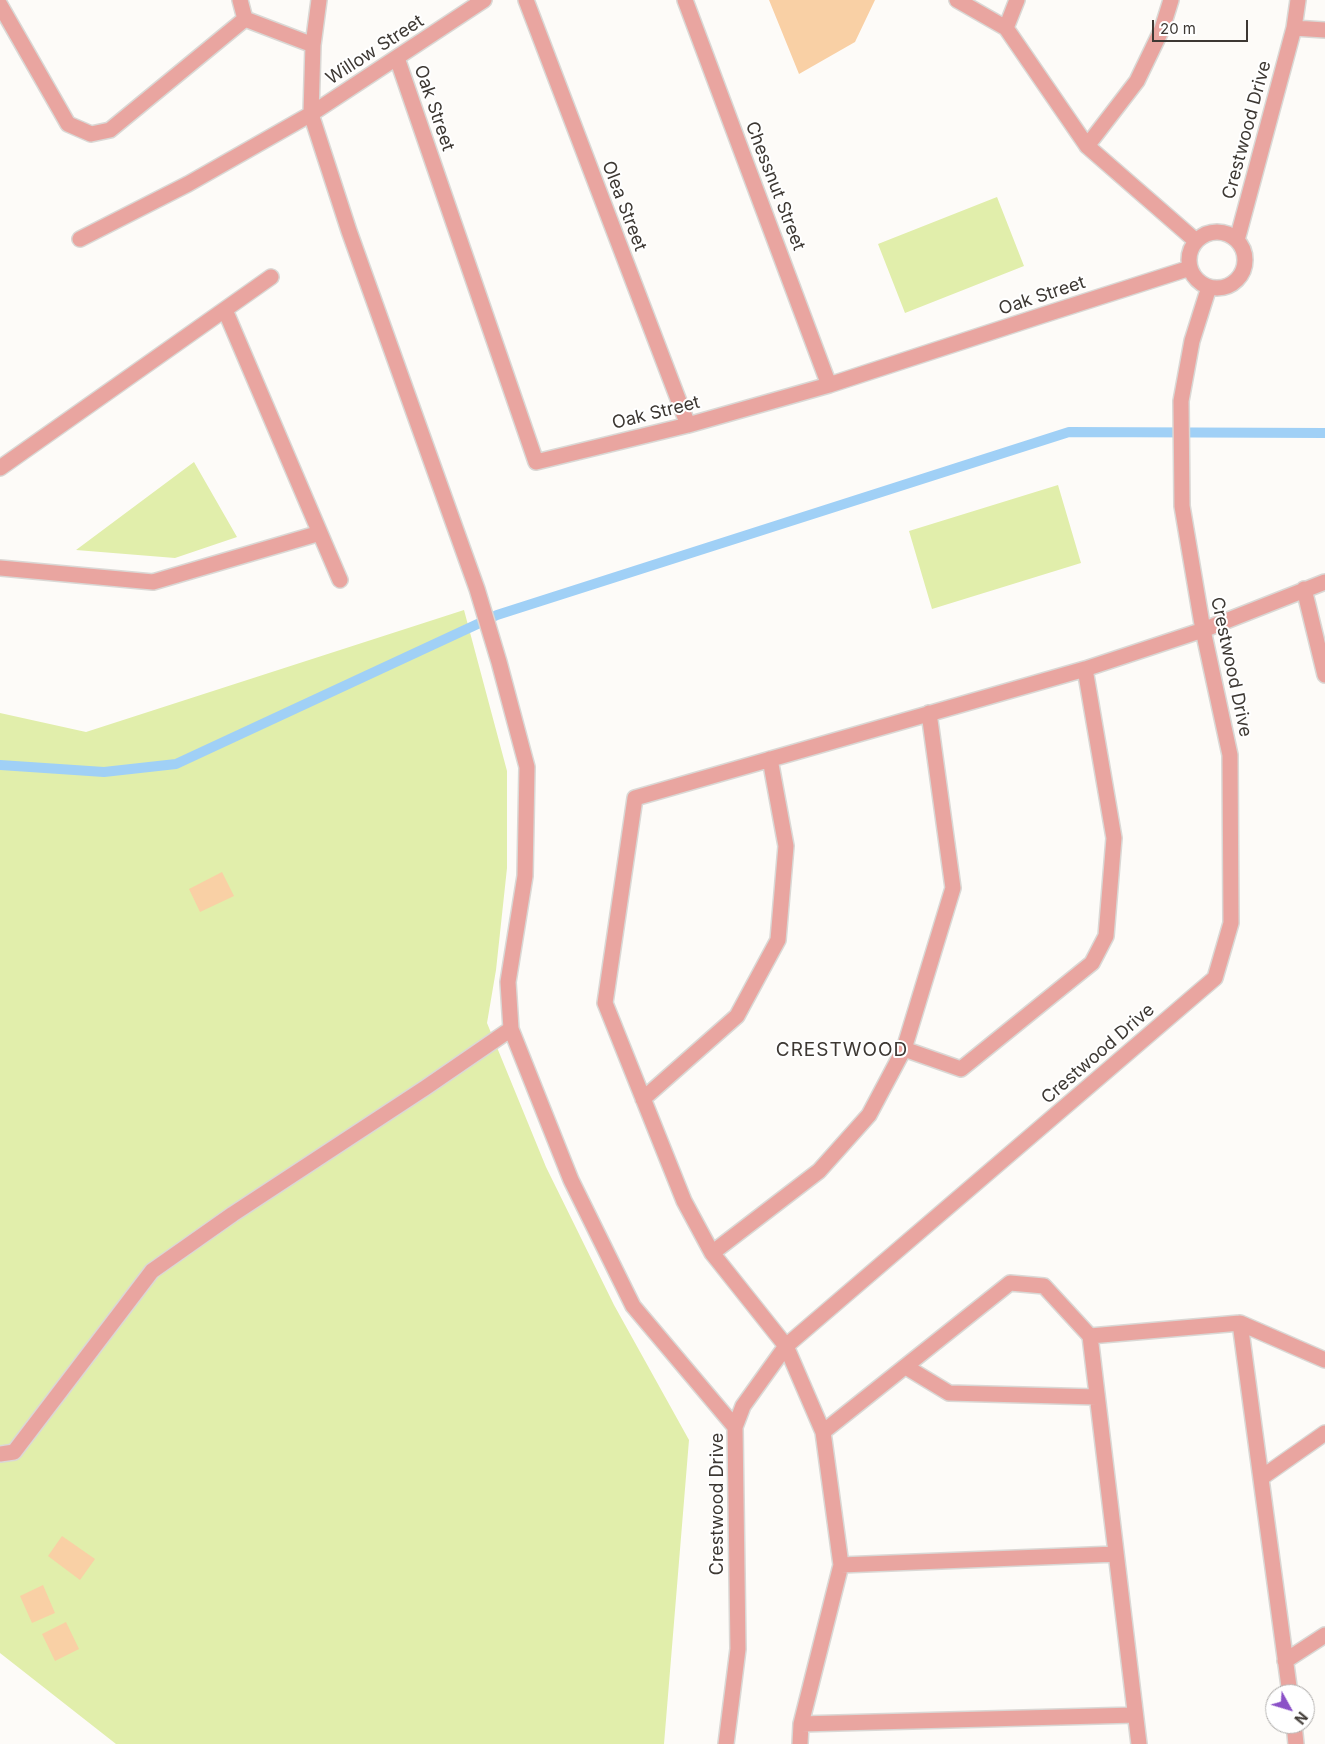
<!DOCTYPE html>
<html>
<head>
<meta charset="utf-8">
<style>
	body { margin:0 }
	#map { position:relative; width:1325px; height:1744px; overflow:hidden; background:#fdfbf8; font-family:Inter,sans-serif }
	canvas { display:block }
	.north { position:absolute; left:1265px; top:1684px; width:50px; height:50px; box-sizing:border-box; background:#fff; border:1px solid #b1afad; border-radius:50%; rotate:129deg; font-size:14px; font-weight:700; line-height:20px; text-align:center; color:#3d3833 }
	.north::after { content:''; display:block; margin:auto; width:18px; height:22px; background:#8b51c7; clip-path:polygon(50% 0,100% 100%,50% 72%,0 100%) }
	.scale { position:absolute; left:1152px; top:20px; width:96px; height:22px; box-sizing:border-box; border:2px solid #3d3833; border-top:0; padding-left:6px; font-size:15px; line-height:18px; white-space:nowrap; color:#3d3833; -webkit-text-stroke:4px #fff; paint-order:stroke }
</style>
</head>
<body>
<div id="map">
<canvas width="1325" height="1744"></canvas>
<div class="north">N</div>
<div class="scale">20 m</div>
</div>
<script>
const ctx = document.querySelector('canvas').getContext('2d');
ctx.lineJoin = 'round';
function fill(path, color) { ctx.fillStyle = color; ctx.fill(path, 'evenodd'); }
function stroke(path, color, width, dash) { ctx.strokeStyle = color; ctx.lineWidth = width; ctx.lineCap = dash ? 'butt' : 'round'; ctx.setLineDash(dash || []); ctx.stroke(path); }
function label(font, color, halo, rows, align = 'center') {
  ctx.font = font + ' Inter,sans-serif'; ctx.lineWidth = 4; ctx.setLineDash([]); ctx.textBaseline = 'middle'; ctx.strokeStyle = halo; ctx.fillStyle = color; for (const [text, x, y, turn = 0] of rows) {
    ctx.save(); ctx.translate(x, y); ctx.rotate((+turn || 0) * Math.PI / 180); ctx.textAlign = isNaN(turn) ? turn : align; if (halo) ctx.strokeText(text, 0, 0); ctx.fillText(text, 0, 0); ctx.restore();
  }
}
fill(new Path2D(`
	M997,197l27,69 -119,47 -27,-69z
	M194,462l43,75 -62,21 -99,-8z
	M1058,485l23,78 -149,46 -23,-78z
	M464,610l43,161v97l-11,102 -9,53 59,144 68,138 75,135 -25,304h-548l-116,-91v-940l86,19z`), '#e1eeab');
stroke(new Path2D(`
	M0,765l104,7 72,-8 321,-149 572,-183 256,1`), '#a0d0f6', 10);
fill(new Path2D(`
	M769,0h106l-20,42 -56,32z
	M222,872l12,24 -34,16 -11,-23z
	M62,1536l33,23 -15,21 -32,-24z
	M43,1585l12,28 -23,10 -12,-27z
	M66,1622l13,27 -24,12 -13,-27z`), '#f9d0a5');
const minor = new Path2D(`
	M240,0l5,19
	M319,0l-6,45 -2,69 38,117 128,358 22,73 28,105 -2,109 -17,106 3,47 60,151 62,126 102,121
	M526,0l162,425
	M685,0l144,385
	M957,0l49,28 81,118 109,95
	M0,5l68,119 23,10 19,-4 135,-111 68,26
	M1006,28l11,-28
	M1294,28l31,2
	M397,58l139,404 152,-37 141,-40 211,-69 150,-48
	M1087,146l50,-65 25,-52 9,-29
	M1189 260a28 28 0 1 1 56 0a28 28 0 1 1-56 0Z
	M80,239l108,-55 123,-70 173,-114
	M1237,240l57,-212 4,-28
	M225,310l115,270
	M0,468l271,-191
	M0,568l153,14 167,-49
	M1304,589l21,86
	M904,1049l57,20 131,-106 14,-27 8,-98 -29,-169
	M643,1099l94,-83 41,-76 8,-94 -16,-87
	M712,1253l107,-82 50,-56 35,-66 49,-161 -24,-175
	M1240,1323l50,371
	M1090,1336l150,-13 85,37
	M906,1367l43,26 148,4
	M823,1432l187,-149 34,3 46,50 49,408
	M0,1454l14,-2 138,-181 81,-57 192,-126 86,-59
	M1261,1478l64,-45
	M841,1565l275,-11
	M1285,1661l40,-26
	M801,1724l334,-9
	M1294,1724l2,20
	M726,1744l12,-95 -3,-222 8,-21 43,-60 429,-368 16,-55 -1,-168 -27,-125 -21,-124 -1,-105 11,-60 17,-54
	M800,1744l1,-20 40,-159 -18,-133 -37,-86 -74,-93 -28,-52 -79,-198 30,-205 450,-129 118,-39 122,-48`);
stroke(minor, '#dad8d5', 18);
stroke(minor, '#e9a5a0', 15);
label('18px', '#3d3833', '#fff', [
	["Willow Street",375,50,-33],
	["Oak Street",434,108,71],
	["Crestwood Drive",1247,130,-75],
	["Chessnut Street",775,186,69],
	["Olea Street",624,206,69],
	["Oak Street",1042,296,-18],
	["Oak Street",656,413,-14],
	["Crestwood Drive",1231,667,78],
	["Crestwood Drive",1098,1054,-41],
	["Crestwood Drive",718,1504,-90]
]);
ctx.letterSpacing = '1px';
label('19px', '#3d3833', '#fff', [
	["CRESTWOOD",842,1050]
]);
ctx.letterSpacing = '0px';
</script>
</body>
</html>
